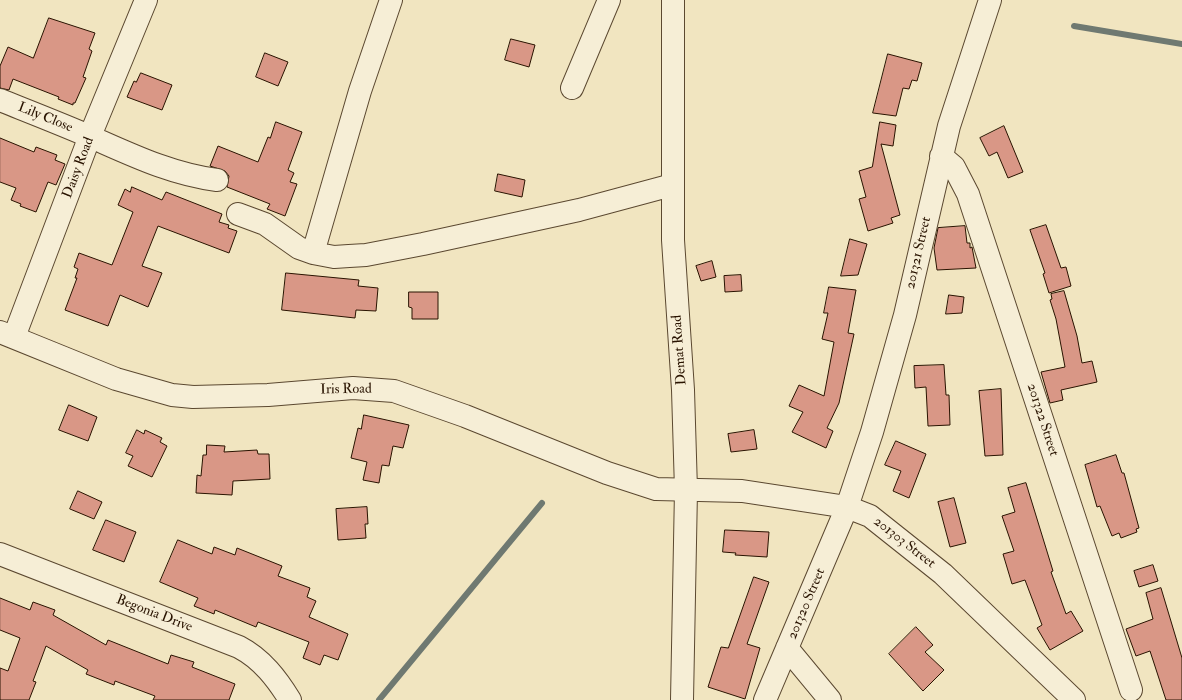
<!DOCTYPE html>
<html>
<head>
<meta charset="utf-8">
<style>
	body { margin:0 }
	canvas { display:block; background:#f1e5c0 }
</style>
</head>
<body>
<canvas width="1182" height="700"></canvas>
<script>
const ctx = document.querySelector('canvas').getContext('2d');
ctx.lineJoin = 'round';
function stroke(path, color, width, dash) { ctx.strokeStyle = color; ctx.lineWidth = width; ctx.lineCap = dash ? 'butt' : 'round'; ctx.setLineDash(dash || []); ctx.stroke(path); }
function fill(path, color) { ctx.fillStyle = color; ctx.fill(path, 'evenodd'); }
function label(font, color, halo, rows, align = 'center') {
  ctx.font = font + ' "IM FELL Double Pica",serif'; ctx.lineWidth = 3; ctx.setLineDash([]); ctx.textBaseline = 'middle'; ctx.strokeStyle = halo; ctx.fillStyle = color; for (const [text, x, y, turn = 0] of rows) {
    ctx.save(); ctx.translate(x, y); ctx.rotate((+turn || 0) * Math.PI / 180); ctx.textAlign = isNaN(turn) ? turn : align; if (halo) ctx.strokeText(text, 0, 0); ctx.fillText(text, 0, 0); ctx.restore();
  }
}
stroke(new Path2D(`
	M1074,26l108,18
	M379,700l163,-197`), '#6f7971', 6);
const building = new Path2D(`
	M49,18l46,15 -6,16 3,2 -9,26 3,1 -11,25h-2v2l-15,-6 1,-2 -46,-18 -4,11 -9,-2v-22l8,-19 25,11z
	M511,39l24,6 -6,22 -24,-7z
	M265,53l23,9 -10,24 -22,-9z
	M888,54l34,9 -5,18 -5,-1 -3,9 -6,-1 -7,28 -23,-3z
	M141,73l31,12 -10,25 -35,-13 7,-16 2,1z
	M276,122l26,10 -14,38 6,3 -4,9 7,2 -12,32 -18,-7 3,-5 -43,-17 2,-11 -4,-5 -15,-5 8,-20 40,16 10,-25 2,1z
	M880,122l16,3 -3,21 -12,-2 19,71 -9,3 2,5 -25,8 -9,-32 7,-2 -7,-26 13,-4z
	M1004,126l19,46 -15,6 -11,-26 -8,4 -9,-18z
	M0,138l34,14 2,-5 21,8 -2,5 10,4 -9,21 -8,-3 -12,30 -16,-6 1,-2 -10,-4 5,-12 -16,-6z
	M498,174l27,6 -3,17 -27,-6z
	M132,187l30,13 4,-8 56,22 -3,8 10,3 -1,3 9,3 -8,22 -71,-27 -16,40 20,7 -14,34 -28,-12 -12,31 -43,-16 12,-32h-2l3,-9 -4,-2 5,-14 33,12 21,-53 -15,-7 7,-16 5,3z
	M1046,225l15,43 5,-1 5,19 -22,7 -6,-19 2,-1 -15,-43z
	M965,226l2,17h3v5l2,-1 4,21 -39,2 -3,-22 4,-20z
	M850,239l17,5 -9,31 -17,1z
	M712,261l4,16 -15,4 -5,-15z
	M286,273l73,7 -1,6 20,2 -2,23 -20,-1 -1,8 -73,-8z
	M741,275l1,16 -17,1 -1,-16z
	M829,287l27,3 -8,43 6,1 -15,69 -12,25 6,3 -7,17 -34,-16 11,-20 -14,-6 10,-21 25,11 10,-54 -12,-3 6,-26h-4z
	M1064,291l13,45 5,27 10,-2 5,21 -36,8 2,10 -13,3 -9,-31 24,-5 -9,-48 -6,-19 2,-1 -1,-5z
	M409,292h29v27h-26v-11l-3,-1z
	M949,295l15,2 -2,16 -16,1z
	M944,365l2,30h3l1,30 -22,1 -2,-39 -11,1 -1,-22z
	M1001,389l2,66 -18,1 -6,-65z
	M69,405l28,12 -9,24 -29,-11z
	M364,415l45,10 -6,23 -10,-2 -4,20 -7,-1 -3,18 -16,-3 4,-18 -16,-4 7,-30 3,1z
	M137,430l7,4 1,-4 17,8 -2,4 7,4 -15,31 -24,-11 5,-10 -7,-3z
	M754,430l3,19 -26,3 -3,-18z
	M896,441l30,13 -17,44 -16,-7 8,-20 -16,-6z
	M207,445l18,1 -1,6 33,-2 1,4h11l1,25 -37,2 -1,14 -36,-2 1,-18 4,1 2,-21h3z
	M1116,455l6,18h2l15,55 -3,1 1,3 -16,6 -2,-5 -7,3 -12,-30 -3,1 -12,-42z
	M1026,483l27,88 -2,1 15,42 5,-3 12,20 -33,19 -13,-22 5,-3 -17,-45 -13,4 -9,-30 11,-3 -12,-35 13,-4 -7,-24z
	M78,491l24,11 -8,17 -24,-10z
	M954,498l12,45 -16,4 -12,-45z
	M367,507l1,17h-3l1,14 -28,2 -2,-31z
	M106,520l30,12 -12,30 -31,-12z
	M725,530l44,2 -2,25 -32,-2 1,-2 -13,-1z
	M178,540l34,14 2,-7 21,8 2,-7 45,18 -4,10 32,12 -3,9 9,4 -7,16 39,17 -10,26 -14,-5 -4,10 -17,-7 6,-16 -51,-20 -2,5 -41,-17 -1,4 -20,-8 4,-8 -38,-16z
	M1153,565l5,16 -19,6 -5,-16z
	M754,577l15,5 -22,62 13,4 -15,51 -37,-12 13,-40 7,1z
	M1161,588l21,70v42h-16l-16,-49 -14,5 -10,-27 27,-10 -7,-26z
	M0,598l30,12 3,-8 22,8 -2,5 53,30 2,-5 60,24 3,-9 23,7 -2,5 43,17 -6,16h-76l2,-4 -40,-15 -1,4 -28,-11 2,-4 -42,-24 -13,35 3,1 -7,18h-29v-32l8,3 12,-33 -20,-8z
	M916,627l17,18 -8,7 19,18 -21,21 -34,-37z`);
fill(building, '#d99786');
stroke(building, '#291300', 1);
const minor = new Path2D(`
	M572,88l37,-88
	M0,100c30,12 61,24 91,37 41,18 80,37 126,43
	M941,156l13,11 14,27 163,496
	M238,214l27,10 34,24 14,5 21,4 15,-1 17,-1 57,-11 156,-34 93,-25
	M313,253l47,-162 31,-91
	M0,332l116,47 56,16 21,2 75,-2 85,-7 41,3 71,25 142,57 49,16 86,2 105,16 23,9 73,58 131,126
	M14,337l76,-201 56,-136
	M0,554l239,93c23,12 38,32 51,53
	M787,648l43,52
	M765,700l82,-193 25,-75 33,-117 44,-189 41,-126`);
const tertiary = new Path2D(`
	M673,0v240l10,150 3,100 -4,210`);
stroke(minor, '#5b4830', 24);
stroke(tertiary, '#5b4830', 24);
stroke(minor, '#f6eed6', 22);
stroke(tertiary, '#f6eed6', 22);
label('14px', '#291300', '#f6eed6', [
	["Lily Close",45,118,22],
	["Daisy Road",79,168,-69],
	["201321 Street",919,253,-77],
	["Demat Road",680,350,-94],
	["Iris Road",346,390,-1],
	["201322 Street",1042,420,72],
	["201303 Street",904,543,38],
	["201320 Street",807,604,-67],
	["Begonia Drive",154,614,21]
]);
</script>
</body>
</html>
